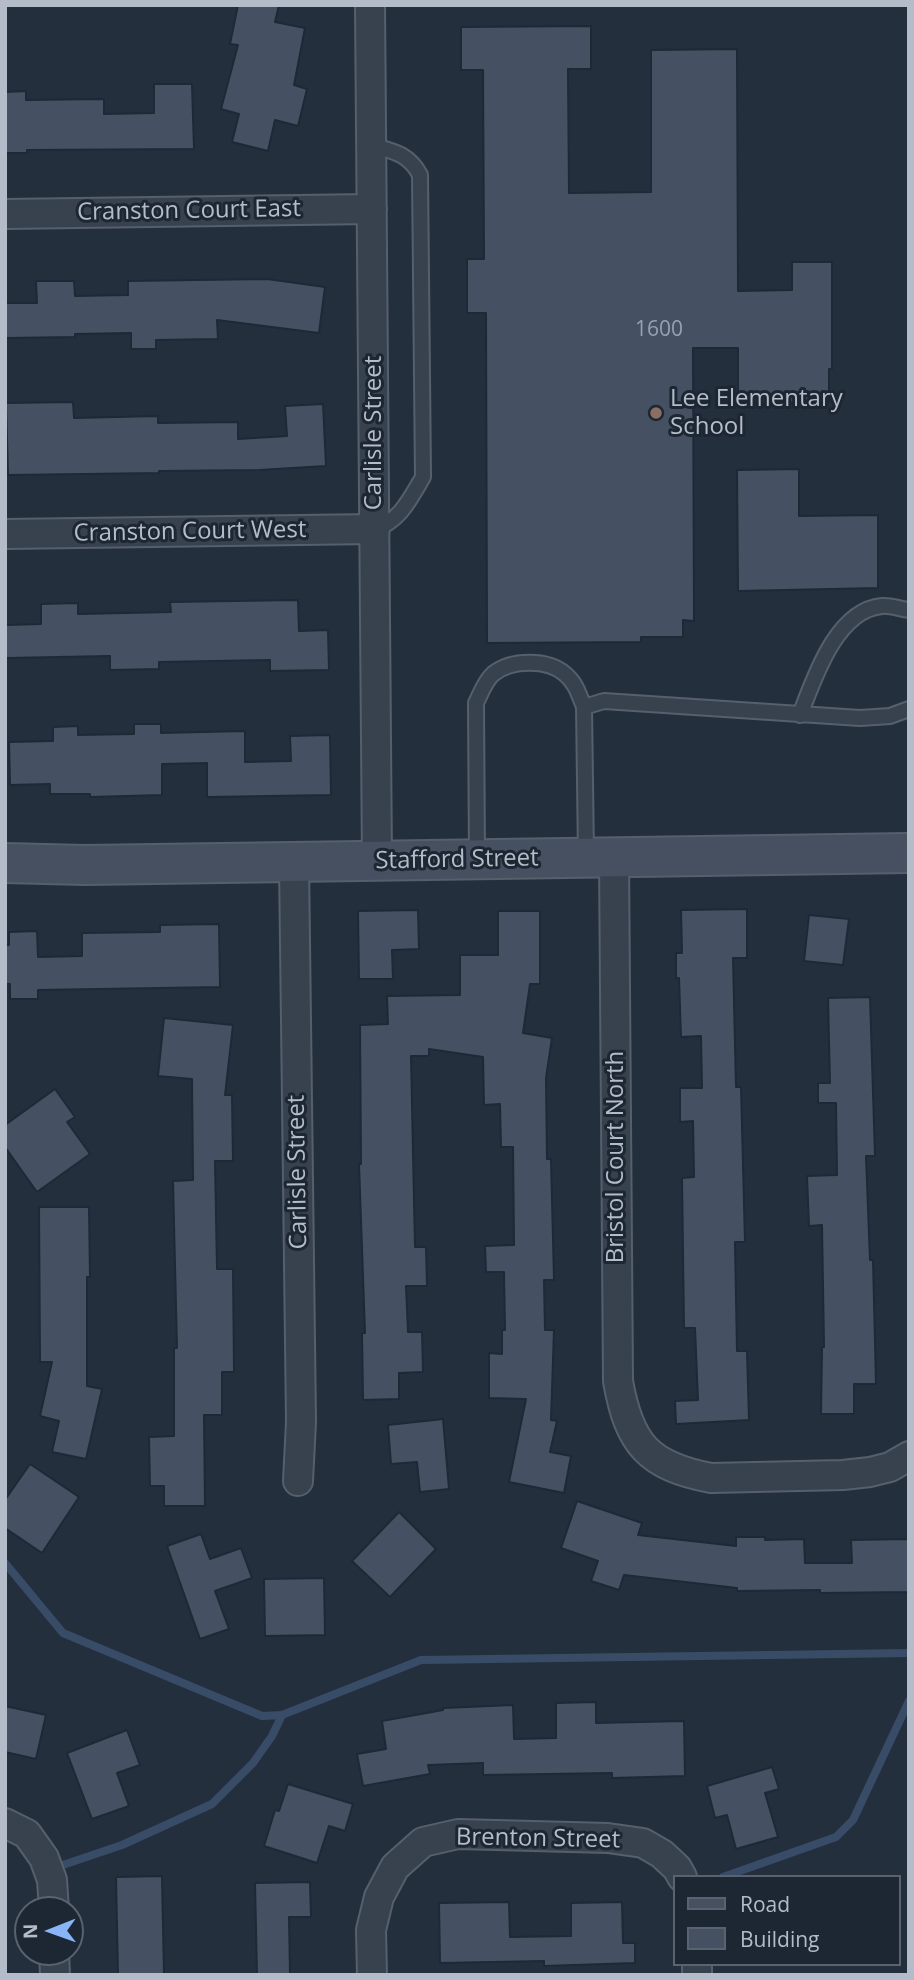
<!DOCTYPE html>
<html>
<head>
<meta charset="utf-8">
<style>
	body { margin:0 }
	#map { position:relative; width:914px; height:1980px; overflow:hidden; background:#242f3e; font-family:"Open Sans",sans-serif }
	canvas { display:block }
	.frame { position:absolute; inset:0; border:7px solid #b4bcc9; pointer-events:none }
	.legend { position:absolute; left:673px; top:1875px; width:228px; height:91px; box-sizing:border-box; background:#1d2633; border:2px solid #59626f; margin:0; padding:9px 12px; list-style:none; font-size:21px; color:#b4bcc9 }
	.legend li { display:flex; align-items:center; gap:14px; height:35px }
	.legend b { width:35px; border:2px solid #59626f }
	.north { position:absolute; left:14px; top:1896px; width:70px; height:70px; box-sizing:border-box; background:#1d2633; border:2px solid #59626f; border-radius:50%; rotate:269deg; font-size:19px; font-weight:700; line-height:28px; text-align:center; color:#b4bcc9 }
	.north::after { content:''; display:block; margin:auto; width:24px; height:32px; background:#8ab4f8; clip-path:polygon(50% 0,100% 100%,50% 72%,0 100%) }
</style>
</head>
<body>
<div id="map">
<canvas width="914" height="1980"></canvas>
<div class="frame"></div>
<ul class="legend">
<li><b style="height:9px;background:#465061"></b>Road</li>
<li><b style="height:19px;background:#455162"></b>Building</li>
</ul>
<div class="north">N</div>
</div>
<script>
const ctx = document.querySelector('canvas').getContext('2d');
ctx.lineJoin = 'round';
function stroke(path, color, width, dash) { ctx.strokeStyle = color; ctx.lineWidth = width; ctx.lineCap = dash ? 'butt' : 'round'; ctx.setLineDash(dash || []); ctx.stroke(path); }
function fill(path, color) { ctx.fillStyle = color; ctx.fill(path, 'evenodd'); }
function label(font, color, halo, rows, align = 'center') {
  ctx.font = font + ' "Open Sans",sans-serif'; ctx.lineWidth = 6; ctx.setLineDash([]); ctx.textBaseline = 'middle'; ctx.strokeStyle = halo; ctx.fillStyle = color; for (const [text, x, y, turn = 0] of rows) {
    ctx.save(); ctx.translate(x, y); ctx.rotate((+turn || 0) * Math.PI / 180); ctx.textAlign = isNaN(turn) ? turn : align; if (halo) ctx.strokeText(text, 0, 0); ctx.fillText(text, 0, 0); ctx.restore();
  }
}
stroke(new Path2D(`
	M5,1563l58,70 199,83 20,-1 139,-55 488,-7
	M54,1868l68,-23 90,-41 41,-41 19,-27 10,-21
	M723,1877l113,-40 17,-17 56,-119`), '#394c67', 8);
const building = new Path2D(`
	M238,5h41l-4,17 30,6 -11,57 13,4 -9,37 -23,-6 -7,31 -36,-9 7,-28 -18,-5 17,-64 -8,-1z
	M591,26v43h-23l1,124 82,-1v-142l86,-1 1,242 54,-1v-28h40v107h-3v33l-91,1v-55h-45l1,273 -11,-1v17h-42v5l-154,1 -1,-330h-19v-54h17l-1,-189h-22v-43z
	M154,84h38l2,65 -167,1v3h-22v-61l21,-1v9l78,-1v15l50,-1z
	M267,279l58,8 -6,46 -102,-13 1,19 -62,1v9h-25v-16l-56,1v3l-70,1v-35h32l-1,-22h38l1,15 53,-1v-14z
	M73,402l1,16 84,-2v7l80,-1v17l49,-3 -2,-30 38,-2 3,62 -67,4 -100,1v2l-151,2 -2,-72z
	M799,469v47l79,-1v73l-140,3 -1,-121z
	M298,600l1,31 29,-1 1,40 -59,1v-11l-111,2v7l-49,1v-14l-104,2 -1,-33 36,-1v-20l37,-1v11l93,-2 -1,-10z
	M134,724h27v9l84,-2v31l46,-1 -1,-25 40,-1 1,60 -124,2v-34l-45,1v31l-72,2v-3h-40v-10l-40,1 -1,-43 44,-1v-14l25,-1v9l56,-1z
	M747,909v49h-14l3,129h5l4,155h-10l2,109h10l2,69 -73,4 -1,-23 23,-1 -3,-72h-11l-2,-150 12,-1 -1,-56 -13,1v-34h22l-1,-52 -20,1 -2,-59h-3v-25h6l-1,-43z
	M418,910l1,39 -27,1 1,29h-34l-1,-68z
	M498,911h42v73h-10l-7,49 29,5 -6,40 1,81h4l3,121h-10l1,50h9l-3,90 6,1 -7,31 21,4 -7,37 -55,-11 17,-83 -37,-1v-45l13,1v-24h3l-1,-58h-18l-1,-26 29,-1 -1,-98h-12l-1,-43 -16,1 -1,-48 -54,-8v7h-18l4,191h11l1,39h-21l2,46h14l1,40 -24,1v26l-36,1 -1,-67h3l-6,-169h2l-1,-139 28,-1 -1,-28 73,-1v-40h38z
	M809,915l40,4 -6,46 -39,-4z
	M219,924l1,63 -182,3v9h-28v-15h-5v-39h4v-13l28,-1 1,26 44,-1v-23l78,-1v-7z
	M870,997l5,159h-9l4,104h3l3,124h-22v30h-33l1,-67h2l-2,-122 -13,1 -2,-50 30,-1 -1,-72h-18v-20h12l-2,-85z
	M164,1018l69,7 -8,70h7l1,66h-18l2,108h16l1,103h-12v43h-18l1,91h-41v-20h-14l-1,-49 25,-1v-88h3l-4,-167 20,-1 -1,-101 -34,-3z
	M55,1089l20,28 -8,5 23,32 -53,38 -32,-45v-22z
	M39,1207h50l1,70h-3v109l15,3 -16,70 -34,-7 7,-31 -19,-5 12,-54h-12z
	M443,1419l6,70 -29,3 -3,-30 -26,2 -3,-39z
	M30,1464l49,33 -37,56 -37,-25v-28z
	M577,1501l65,22 -4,12 98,11v-9h29v3l39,-1 1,24h47l-1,-23 58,-1v53l-89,1v-3l-83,1v-3l-113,-13 -5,15 -28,-9 7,-20 -37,-13z
	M399,1512l37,37 -46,48 -38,-36z
	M201,1534l9,25 31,-11 11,30 -37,13 14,38 -29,10 -33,-93z
	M324,1578l1,57 -60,1 -1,-57z
	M596,1702v21l88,-2 1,55 -73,2v-5l-129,2v-12l-55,2 2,9 -67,12 -6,-32 29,-5 -4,-28 61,-11v-2l70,-3 1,34 42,-1v-35z
	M5,1706l41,9 -10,44 -31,-7z
	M127,1730l13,35 -23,8 12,33 -37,13 -25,-66z
	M772,1767l7,22 -14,4 13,44 -42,12 -9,-34 -12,3 -8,-32z
	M288,1784l65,20 -8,27 -16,-5 -12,37 -53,-17 11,-36 4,1z
	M162,1876l2,99h-46l-2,-98z
	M310,1882l1,35h-22l1,58h-33l-2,-92z
	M509,1902l1,35 61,-1v-33l51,-1 1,41h12v20l-91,3v-5l-104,2 -1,-60z`);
fill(building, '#455162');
stroke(building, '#1f2835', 2);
const lane = new Path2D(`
	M371,145c22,6 38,9 49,30l3,302c-13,22 -23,44 -48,52
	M584,707l20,-6 256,17 30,-2 19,-7
	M800,715c14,-36 36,-105 82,-109 8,-1 18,3 27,4
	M477,857l-1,-154c5,-10 9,-22 17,-29 18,-15 55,-15 72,0 11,9 14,21 19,33l2,149`);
const street = new Path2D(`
	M370,5l7,856
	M5,214l367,-5
	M5,534l370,-5
	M614,857l4,524c11,63 30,85 93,97l132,-3 27,-3 20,-5 19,-11
	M294,862l7,560 -3,59
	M5,1823l22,11 17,24 8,22 2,30
	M54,1952l1,23
	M697,1964v11
	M372,1975l-1,-45 8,-33 16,-30 28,-25 35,-8 150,4 35,5 19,11 15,14 5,9`);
const secondary = new Path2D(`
	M5,863l80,2 824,-12`);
stroke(lane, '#565f6c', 18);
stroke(street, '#565f6c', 32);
stroke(secondary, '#565f6c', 42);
stroke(lane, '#38414e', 14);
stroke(street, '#38414e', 28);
stroke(secondary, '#465061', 38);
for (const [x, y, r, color] of [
	[656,413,7,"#8d6e63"]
]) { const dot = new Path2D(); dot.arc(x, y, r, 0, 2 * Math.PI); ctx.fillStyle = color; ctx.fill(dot); stroke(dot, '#1d2633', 2.5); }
label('21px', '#98a1af', null, [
	["1600",659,330]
]);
label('24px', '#b4bcc9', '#1d2633', [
	["Cranston Court East",189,211,-1],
	["Carlisle Street",374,433,-90],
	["Cranston Court West",190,532,-1],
	["Stafford Street",457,860,-1],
	["Bristol Court North",616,1157,-90],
	["Carlisle Street",298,1172,-91],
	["Brenton Street",538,1839,1]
]);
label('24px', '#b4bcc9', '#1d2633', [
	["Lee Elementary",670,399],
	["School",670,427]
], 'left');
</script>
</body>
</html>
